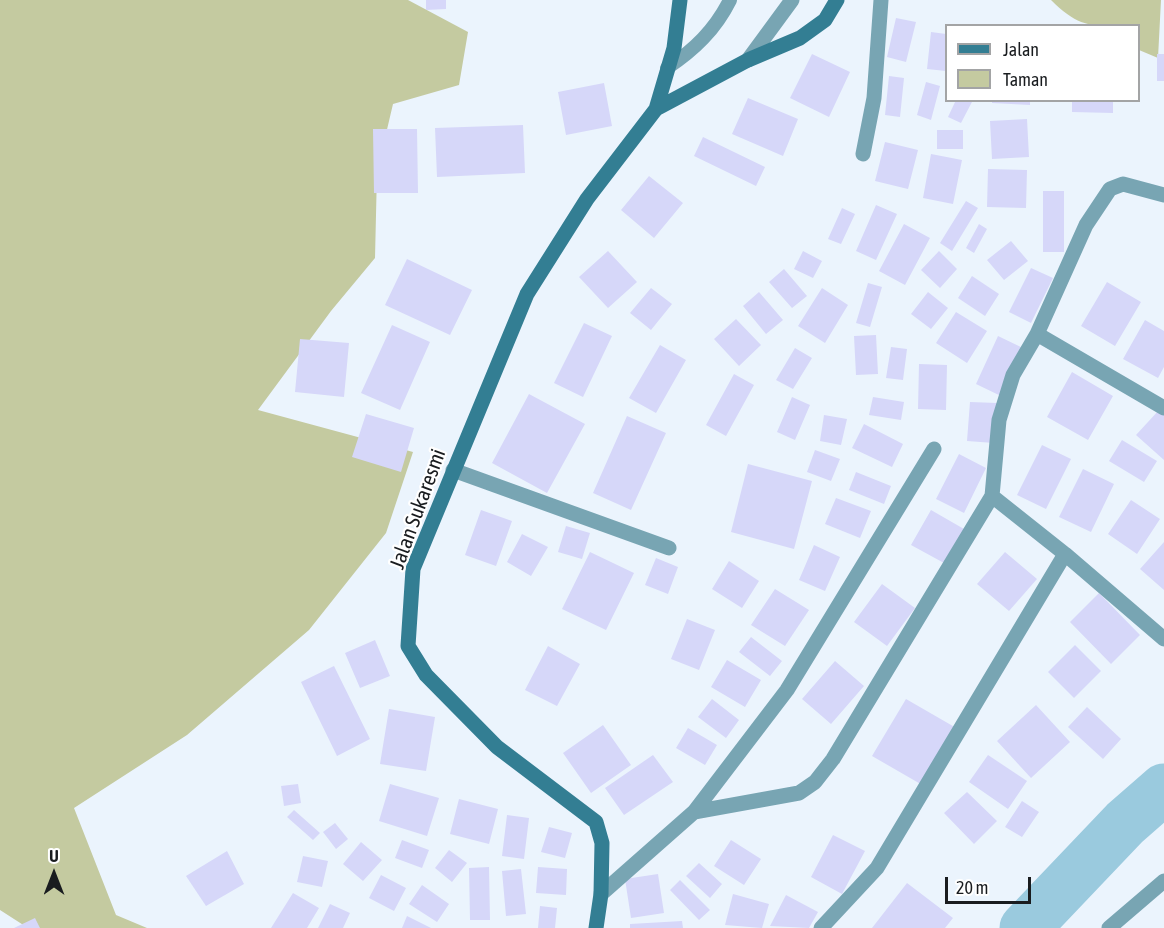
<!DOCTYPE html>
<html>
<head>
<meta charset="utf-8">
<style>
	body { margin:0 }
	#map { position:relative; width:1164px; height:928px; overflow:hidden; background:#ebf4fd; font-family:"Asap Condensed",sans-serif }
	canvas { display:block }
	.legend { position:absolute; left:945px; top:24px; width:195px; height:78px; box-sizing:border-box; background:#fff; border:2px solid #a3a4a5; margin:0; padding:8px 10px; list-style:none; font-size:18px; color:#191c1f }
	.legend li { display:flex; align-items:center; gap:12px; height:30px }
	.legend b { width:30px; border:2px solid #a3a4a5 }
	.north { position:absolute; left:24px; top:844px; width:60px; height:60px; -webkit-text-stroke:4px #fff; paint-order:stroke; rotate:0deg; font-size:16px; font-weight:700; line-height:24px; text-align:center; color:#191c1f }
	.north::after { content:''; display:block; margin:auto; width:21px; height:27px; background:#191c1f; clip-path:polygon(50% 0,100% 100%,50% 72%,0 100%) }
	.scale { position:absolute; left:945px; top:877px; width:86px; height:27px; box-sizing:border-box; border:3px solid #191c1f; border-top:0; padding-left:8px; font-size:18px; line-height:21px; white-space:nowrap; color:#191c1f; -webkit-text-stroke:4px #fff; paint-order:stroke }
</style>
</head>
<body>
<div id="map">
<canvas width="1164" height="928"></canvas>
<ul class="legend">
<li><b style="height:8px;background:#337e93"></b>Jalan</li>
<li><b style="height:16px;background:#c4caa0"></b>Taman</li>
</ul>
<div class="north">U</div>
<div class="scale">20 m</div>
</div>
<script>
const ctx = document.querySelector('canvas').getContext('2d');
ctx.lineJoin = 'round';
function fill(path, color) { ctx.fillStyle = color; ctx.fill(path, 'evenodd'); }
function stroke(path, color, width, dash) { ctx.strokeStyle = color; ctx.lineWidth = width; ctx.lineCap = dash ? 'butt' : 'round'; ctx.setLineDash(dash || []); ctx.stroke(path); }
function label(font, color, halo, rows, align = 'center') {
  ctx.font = font + ' "Asap Condensed",sans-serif'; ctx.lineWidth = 4.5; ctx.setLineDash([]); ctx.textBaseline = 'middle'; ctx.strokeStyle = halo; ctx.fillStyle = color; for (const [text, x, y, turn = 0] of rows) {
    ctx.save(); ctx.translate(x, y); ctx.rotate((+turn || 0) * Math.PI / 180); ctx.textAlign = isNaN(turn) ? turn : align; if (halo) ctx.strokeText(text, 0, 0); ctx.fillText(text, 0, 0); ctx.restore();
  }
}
fill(new Path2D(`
	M0,0h408l60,32 -9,53 -66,19 -16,68 -2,86 -44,53 -73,99 155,42 -27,81 -77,97 -122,105 -113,73 42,107 31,13h-119l-28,-18z
	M1051,0h110l-3,58 -19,-8 -1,-24c-42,-1 -55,6 -87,-26z`), '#c4caa0');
stroke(new Path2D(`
	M1025,928l100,-105 39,-34`), '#9acade', 51);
fill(new Path2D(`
	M426,0h20v9l-20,1z
	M896,18l20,4 -10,40 -19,-5z
	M931,32l15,2v37l-19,-2z
	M812,54l38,18 -21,45 -39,-19z
	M1157,54h7v27h-7z
	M889,76l15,2 -4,39 -15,-2z
	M926,82l14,4 -9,34 -14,-5z
	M604,83l8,43 -46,9 -8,-43z
	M748,98l50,21 -15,37 -51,-22z
	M956,100h17l-12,23 -13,-6z
	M992,100h38v5l-38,-2z
	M1072,100h41v13l-41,-1z
	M1027,119l2,38 -37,2 -2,-38z
	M523,125l2,48 -88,4 -2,-49z
	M373,129h44l1,64h-44z
	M937,130h26v19h-26z
	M703,137l62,30 -9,19 -62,-30z
	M885,142l33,8 -10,39 -33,-8z
	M931,154l31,6 -9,44 -30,-6z
	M988,169l39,1 -1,38 -39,-1z
	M649,176l34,27 -29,35 -33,-28z
	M1043,191h21v61h-21z
	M966,201l12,7 -26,43 -12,-8z
	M876,205l21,9 -21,46 -20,-9z
	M842,208l13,6 -14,30 -13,-5z
	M904,224l26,14 -25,47 -26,-14z
	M979,224l8,5 -13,24 -8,-5z
	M1011,241l17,20 -24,19 -17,-20z
	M608,251l29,31 -29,26 -29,-31z
	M803,251l19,10 -9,17 -19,-9z
	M939,251l18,18 -17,19 -19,-18z
	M407,259l65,31 -22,45 -65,-30z
	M1031,268l22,10 -22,45 -22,-11z
	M784,269l23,27 -15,12 -23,-26z
	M972,276l27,18 -14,22 -27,-18z
	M1107,282l34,20 -26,44 -34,-20z
	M868,283l14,4 -12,40 -14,-4z
	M651,288l21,16 -21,26 -21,-17z
	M822,288l26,17 -23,38 -27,-17z
	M759,292l24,28 -17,14 -23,-28z
	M928,292l20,16 -17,21 -20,-15z
	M956,312l31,19 -20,32 -31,-20z
	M736,319l25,26 -22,21 -25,-27z
	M1145,320l19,11v36l-6,11 -35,-19z
	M584,323l28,13 -29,61 -29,-14z
	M392,325l38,17 -30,68 -39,-17z
	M876,335l2,39 -22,1 -2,-39z
	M998,336l27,13 -22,48 -27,-13z
	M300,339l49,4 -5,54 -49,-5z
	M660,345l26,15 -30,53 -27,-15z
	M891,347l16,2 -4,31 -17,-2z
	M795,348l17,10 -19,31 -17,-9z
	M919,364l28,1 -1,45 -28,-1z
	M1072,372l41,24 -25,44 -41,-23z
	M734,374l20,11 -28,51 -20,-11z
	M529,394l56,30 -38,69 -55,-30z
	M792,397l18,8 -15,35 -18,-8z
	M873,397l31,5 -3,18 -32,-5z
	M970,402l27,1 -3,40 -27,-2z
	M1159,410l5,4v46l-28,-25z
	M366,414l48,14 -13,44 -49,-15z
	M824,415l23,4 -6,26 -21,-4z
	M627,416l39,17 -35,77 -38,-17z
	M864,424l39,20 -11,23 -40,-19z
	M1122,440l35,21 -13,21 -35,-21z
	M1042,445l29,14 -25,50 -29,-14z
	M815,450l25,9 -9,22 -24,-9z
	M959,454l27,14 -22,45 -28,-14z
	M748,464l64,17 -18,68 -63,-17z
	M1083,469l31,15 -23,48 -32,-15z
	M856,472l35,14 -7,18 -35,-14z
	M836,498l35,13 -11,27 -35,-14z
	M1131,500l29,19 -23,35 -29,-20z
	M481,510l31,11 -16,45 -31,-11z
	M931,510l33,19 -20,34 -33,-18z
	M566,526l24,7 -8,26 -24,-7z
	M522,534l26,13 -17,29 -24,-14z
	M1164,542v48l-24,-21z
	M814,545l26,12 -15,34 -26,-11z
	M590,552l44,21 -28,57 -44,-21z
	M1005,552l32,27 -28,32 -32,-27z
	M656,558l22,9 -10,27 -23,-9z
	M729,561l30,20 -17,27 -30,-19z
	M882,584l33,24 -28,38 -33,-24z
	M775,589l34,21 -24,36 -34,-21z
	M1099,593l41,42 -29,29 -41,-42z
	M687,619l28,11 -16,40 -28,-11z
	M751,637l31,24 -12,15 -31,-24z
	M375,640l15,36 -30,12 -15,-35z
	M1075,645l26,26 -27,27 -26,-26z
	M548,646l32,18 -23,42 -32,-16z
	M727,660l34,20 -16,27 -34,-20z
	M835,661l29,25 -33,38 -29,-25z
	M334,666l36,73 -33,17 -36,-74z
	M712,699l27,21 -13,18 -28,-21z
	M906,699l52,30 -34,57 -52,-30z
	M1036,705l34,37 -39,36 -34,-37z
	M1087,707l34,32 -18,20 -35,-32z
	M389,709l46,8 -9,54 -46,-7z
	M603,725l28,40 -40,28 -28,-40z
	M688,728l29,17 -12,20 -29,-17z
	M653,755l20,27 -49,33 -19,-27z
	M988,755l39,26 -19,28 -39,-27z
	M298,784l3,19 -17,3 -3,-20z
	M390,784l49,14 -12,38 -48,-15z
	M967,792l30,29 -23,23 -30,-31z
	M459,799l39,10 -9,35 -39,-10z
	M1022,801l17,11 -17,25 -17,-10z
	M294,810l26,23 -7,7 -26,-23z
	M507,815l22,3 -5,41 -22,-3z
	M335,823l13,16 -12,10 -13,-17z
	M549,827l23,6 -7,25 -24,-6z
	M833,835l32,16 -23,43 -31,-17z
	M402,840l27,10 -7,18 -27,-10z
	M731,840l30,19 -17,26 -30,-19z
	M361,842l21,18 -19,21 -20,-17z
	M449,850l18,13 -15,19 -17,-14z
	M227,851l17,33 -38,22 -20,-30z
	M303,856l25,5 -6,26 -25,-5z
	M699,863l23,21 -12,14 -24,-22z
	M489,867l1,53h-20l-1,-52z
	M538,867l29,2 -1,26 -30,-2z
	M521,869l5,45 -20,2 -4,-45z
	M658,874l6,39 -33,5 -6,-39z
	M381,875l25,13 -12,23 -25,-13z
	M680,880l30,30 -11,10 -29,-30z
	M907,883l46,35 -8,10h-73z
	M422,885l27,19 -12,18 -28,-18z
	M293,893l26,15 -12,20h-36z
	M733,894l36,10 -7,24 -37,-3z
	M786,895l32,17 -9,16 -39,-2z
	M330,904l20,9 -7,15h-25z
	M540,906l17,2 -2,20h-17z
	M407,916l24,12h-29z
	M35,918l5,10h-26z
	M682,921l1,7h-53v-4z`), '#d6d7f9');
stroke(new Path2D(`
	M667,68c27,-18 48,-38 63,-68`), '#78a5b3', 14);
stroke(new Path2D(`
	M748,60l44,-60
	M863,154l11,-56 7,-98
	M1037,334l127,74
	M453,470l216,78
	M1065,554l99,85
	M694,812l93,-122 147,-241
	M601,894l93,-82 105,-19 16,-11 18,-23 159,-263 7,-76 14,-45 24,-41 49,-109 24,-36 13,-5 41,11
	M821,928l56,-60 188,-314 -73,-58
	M1109,928l55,-47`), '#78a5b3', 15);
stroke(new Path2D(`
	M656,109l92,-49 52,-22 25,-18 12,-20
	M596,928l5,-34 1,-51 -6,-21 -99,-75 -71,-72 -18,-29 5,-77 114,-275 60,-95 69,-90 18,-61 6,-48`), '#337e93', 15);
label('21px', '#191c1f', '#fff', [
	["Jalan Sukaresmi",418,509,-70]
]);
</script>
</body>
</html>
